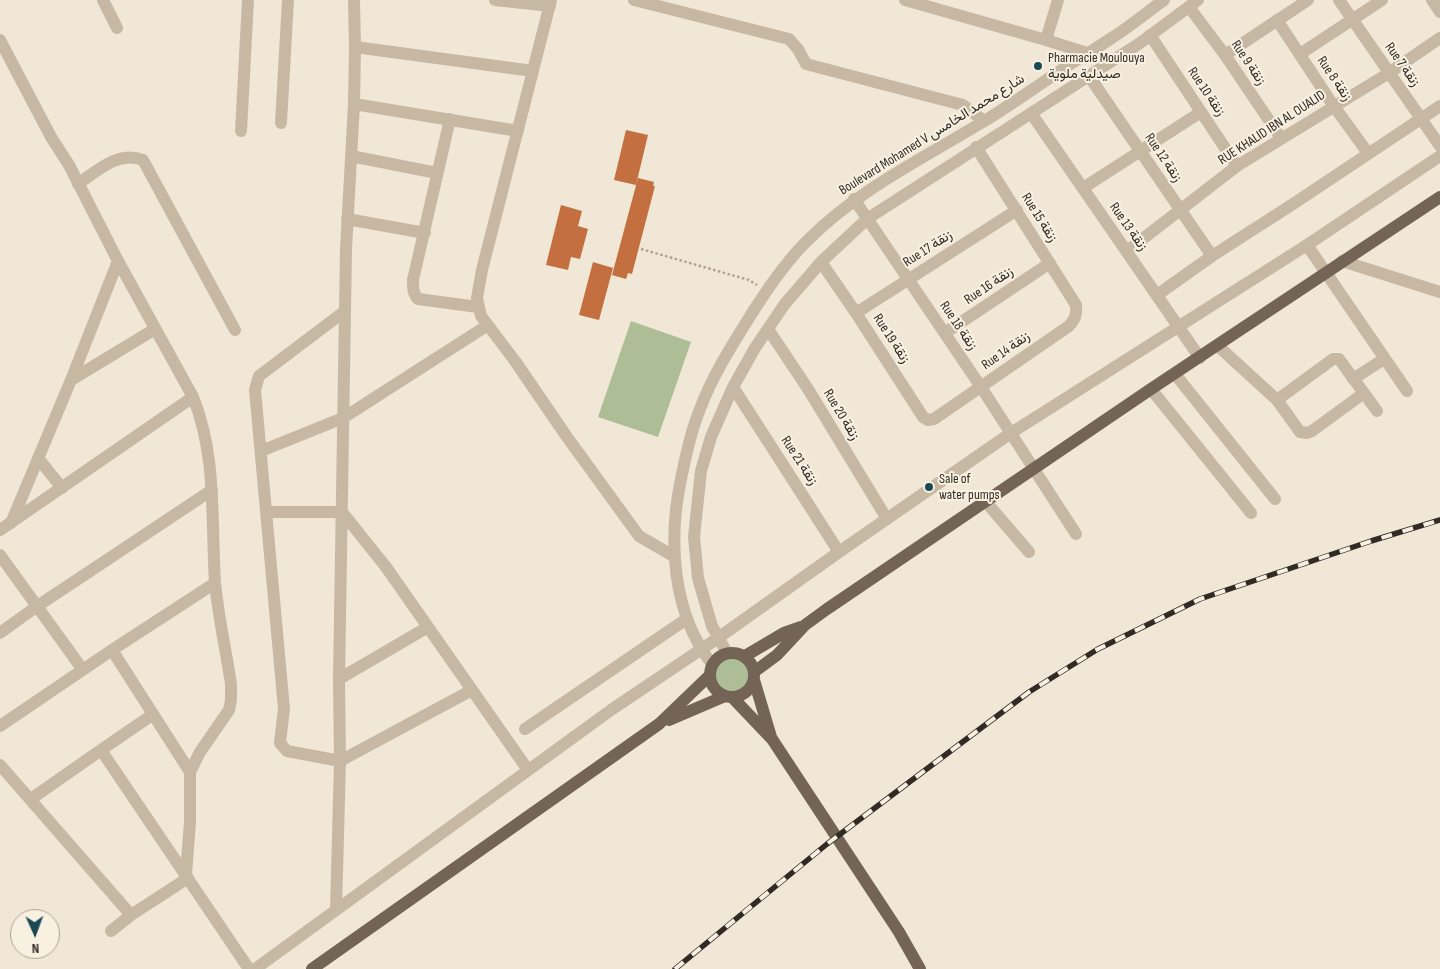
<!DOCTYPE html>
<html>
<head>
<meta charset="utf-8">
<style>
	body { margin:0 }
	#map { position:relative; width:1440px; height:969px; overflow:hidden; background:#f0e7d6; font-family:"Sofia Sans Condensed",sans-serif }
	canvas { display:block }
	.north { position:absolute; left:10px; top:909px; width:50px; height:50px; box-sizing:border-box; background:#f8f1e2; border:1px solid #a9a296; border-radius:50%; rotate:178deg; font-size:14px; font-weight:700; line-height:20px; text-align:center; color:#322b25 }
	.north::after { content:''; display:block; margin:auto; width:18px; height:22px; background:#1b4953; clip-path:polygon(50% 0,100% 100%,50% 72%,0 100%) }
</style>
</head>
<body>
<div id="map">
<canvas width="1440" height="969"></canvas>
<div class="north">N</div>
</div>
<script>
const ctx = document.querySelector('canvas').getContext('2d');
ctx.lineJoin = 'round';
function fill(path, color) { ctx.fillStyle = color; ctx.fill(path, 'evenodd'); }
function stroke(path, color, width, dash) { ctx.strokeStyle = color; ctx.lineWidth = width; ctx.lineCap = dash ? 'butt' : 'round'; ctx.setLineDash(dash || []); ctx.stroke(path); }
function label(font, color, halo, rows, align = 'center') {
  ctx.font = font + ' "Sofia Sans Condensed",Vazirmatn,sans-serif'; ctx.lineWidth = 4; ctx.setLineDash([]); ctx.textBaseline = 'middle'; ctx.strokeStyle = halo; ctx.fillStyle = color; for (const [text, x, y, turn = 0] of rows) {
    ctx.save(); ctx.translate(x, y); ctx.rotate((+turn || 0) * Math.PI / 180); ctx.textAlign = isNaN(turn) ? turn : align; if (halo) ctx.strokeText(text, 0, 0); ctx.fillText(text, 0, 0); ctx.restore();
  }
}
fill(new Path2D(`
	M631,321l60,21 -33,95 -60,-20z
	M714 675a17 17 0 1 1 34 0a17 17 0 1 1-34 0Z`), '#adbe97');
fill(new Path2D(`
	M626,130l22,5 -12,50 -22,-5z
	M638,178l16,4 -1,4h2l-23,88 -4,-1 -2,6 -14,-4z
	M561,205l21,6 -4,15 10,3 -8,30 -9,-2 -3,13 -22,-5z
	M593,262l20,6 -14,52 -20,-5z`), '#c46f40');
stroke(new Path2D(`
	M641,249l108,31 8,5`), '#b3a28d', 2.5, [2.5, 2.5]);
stroke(new Path2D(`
	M103,0l14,28
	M495,0l55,6
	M551,0l-69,270 -5,28 4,18 34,45 52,76 72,99 36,21
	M634,0l155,39 9,10 8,15 157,41 21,16
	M905,0l141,40 41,13
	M1339,0l101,146
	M1432,0l8,12
	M1189,7l36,48 56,83
	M1277,20l56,85 35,48
	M1150,35l87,131
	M0,40l51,97 18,28 49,96 75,136c24,59 18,123 22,185 3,34 11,68 16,102v16l-2,10 -29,42 -10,20v50l-4,52
	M1046,40l12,-40
	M355,47l178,24
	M1300,54l82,-54
	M1225,55l83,-55
	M1089,76l123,180
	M354,104l164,27
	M1031,113l169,245
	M450,119l-37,161c0,8 0,14 5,19l60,8
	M281,123l7,-123
	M241,131l7,-131
	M351,156l86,17
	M78,184c19,-13 41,-34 65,-24l92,170
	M1083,188l118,-76
	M854,199l127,188 95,147
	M347,219l78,14
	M1307,245l100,146
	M1127,251l110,-85 152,-93 51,-35
	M1342,261l98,31
	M821,262l35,51 67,104 5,3 6,-1 135,-93c6,-7 8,-11 7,-21l-100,-158
	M1157,295l55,-39 81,-52 147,-98
	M345,311l-86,65 -4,14 29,319 -4,34 7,8 53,10 132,-71
	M856,313l161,-103
	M768,329l40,60 79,130
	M945,333l105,-70
	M1218,346l59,54 23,32 7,1 5,-2 52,-38
	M1175,374l100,125
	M1353,379l31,-20
	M71,380l84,-51
	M733,387l106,165
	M1151,389l100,124
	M1277,400l56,-41h6l38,52
	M261,451l82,-33 145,-93
	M38,458l24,30
	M986,502l43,50
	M266,512h76l44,55 142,203
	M11,523l60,-143 47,-119
	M0,530l193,-133
	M0,555l83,115
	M0,633l36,-26 176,-117
	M112,650l78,122
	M727,653l-15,-27 -14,-48 -4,-41 7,-66 10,-34 22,-50 22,-39 29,-43 37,-43 46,-43 273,-176 58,-43
	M712,664c-40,-51 -44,-124 -31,-185 5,-24 10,-48 19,-70 13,-35 34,-67 54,-99 16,-25 33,-50 55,-71 49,-49 113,-80 172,-116 27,-16 53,-35 79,-52 17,-12 36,-22 53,-34 18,-11 34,-25 51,-37
	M339,679l89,-52
	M152,715l-51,35 148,219
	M0,726l112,-76 103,-67
	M525,729l160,-109
	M0,765l131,150
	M31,799l70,-49
	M336,910l4,-149 -1,-82 7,-430 8,-145 1,-57 -1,-47
	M111,931l20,-16 57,-37
	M255,969l356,-259 107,-72 121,-86 172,-119 296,-188 133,-89`), '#c7b8a3', 12);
stroke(new Path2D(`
	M710 675a22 22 0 1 1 44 0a22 22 0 1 1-44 0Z
	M745,656l39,-23 17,-6
	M754,672l23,-17 28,-30 22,-16 324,-220 289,-192
	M754,680l17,57
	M732,697l40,42 127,193 21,37
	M669,720l56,-24
	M312,969l347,-245 50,-48`), '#746456', 12);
const rail = new Path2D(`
	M675,969l152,-125 202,-152 69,-43 102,-50 171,-58 69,-21`);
stroke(rail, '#322b25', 5.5);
stroke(rail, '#f8f1e2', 4, [11]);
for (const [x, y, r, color] of [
	[1038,66,5,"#1b4953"],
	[929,487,5,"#1b4953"]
]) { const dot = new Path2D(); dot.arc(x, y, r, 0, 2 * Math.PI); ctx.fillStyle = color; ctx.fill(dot); stroke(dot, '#f8f1e2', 2); }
label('14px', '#322b25', '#f8f1e2', [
	["Pharmacie Moulouya",1048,58],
	["صيدلية ملوية",1048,74],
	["Sale of",939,479],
	["water pumps",939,495]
], 'left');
label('14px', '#322b25', '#f8f1e2', [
	["Rue 9 زنقة",1248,63,56],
	["Rue 7 زنقة",1402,65,55],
	["Rue 8 زنقة",1334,79,56],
	["Rue 10 زنقة",1206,92,56],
	["RUE KHALID IBN AL OUALID",1272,128,-33],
	["Boulevard Mohamed V شارع محمد الخامس",932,135,-32],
	["Rue 12 زنقة",1163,158,56],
	["Rue 15 زنقة",1039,218,58],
	["Rue 13 زنقة",1128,227,55],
	["Rue 17 زنقة",928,249,-33],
	["Rue 16 زنقة",989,286,-34],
	["Rue 18 زنقة",958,326,56],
	["Rue 19 زنقة",891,339,57],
	["Rue 14 زنقة",1006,351,-35],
	["Rue 20 زنقة",841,415,59],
	["Rue 21 زنقة",799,461,57]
]);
</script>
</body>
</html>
